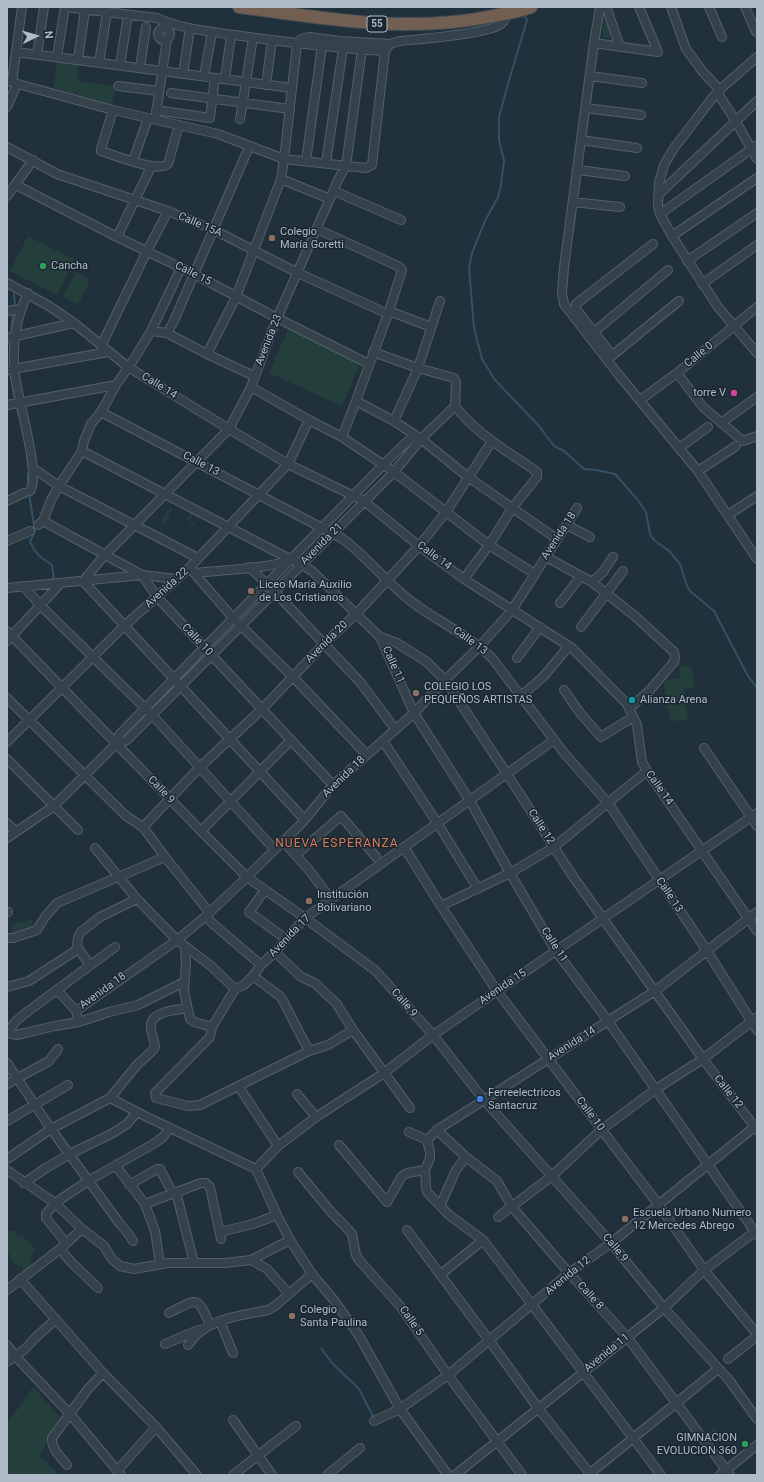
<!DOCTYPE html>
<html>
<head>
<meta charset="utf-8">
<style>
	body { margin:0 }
	#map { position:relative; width:764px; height:1482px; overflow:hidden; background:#21313b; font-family:Roboto,sans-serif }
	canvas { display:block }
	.frame { position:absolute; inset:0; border:8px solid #b0bdc8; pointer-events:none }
	.north { position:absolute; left:16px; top:16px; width:40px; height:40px; -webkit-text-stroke:3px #1a2730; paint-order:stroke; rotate:85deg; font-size:11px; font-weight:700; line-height:16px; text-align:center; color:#b0bdc8 }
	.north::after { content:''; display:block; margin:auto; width:14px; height:18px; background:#b0bdc8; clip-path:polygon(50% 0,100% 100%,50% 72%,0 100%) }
</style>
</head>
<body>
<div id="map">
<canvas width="764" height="1482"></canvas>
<div class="frame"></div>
<div class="north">N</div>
</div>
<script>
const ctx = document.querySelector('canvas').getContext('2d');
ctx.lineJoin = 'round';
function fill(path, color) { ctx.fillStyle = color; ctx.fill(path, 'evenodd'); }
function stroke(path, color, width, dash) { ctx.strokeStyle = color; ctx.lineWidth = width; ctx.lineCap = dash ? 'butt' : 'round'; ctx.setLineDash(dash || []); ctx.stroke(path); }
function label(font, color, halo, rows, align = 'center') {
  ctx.font = font + ' Roboto,sans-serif'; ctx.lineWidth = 3; ctx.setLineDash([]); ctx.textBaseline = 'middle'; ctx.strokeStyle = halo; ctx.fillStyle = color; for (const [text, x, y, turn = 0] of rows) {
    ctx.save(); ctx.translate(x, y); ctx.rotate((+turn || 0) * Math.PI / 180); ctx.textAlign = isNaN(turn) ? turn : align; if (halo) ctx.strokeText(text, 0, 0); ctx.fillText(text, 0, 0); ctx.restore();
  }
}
fill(new Path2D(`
	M605,15l9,23 -12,-1z
	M57,58l22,3 -2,20 39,5 -4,19 -58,-17z
	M28,236l47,24 -18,35 -47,-24z
	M76,272l14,8 -12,25 -15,-9z
	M288,329l73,33 -19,44 -73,-33z
	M170,507l2,3v2l-3,1 1,3 -2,-3 1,5 -6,7 -1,-5z
	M189,510l9,5v6l-3,-5 -3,-1 -2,3 1,4 4,2v4l-8,-9 3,-5 -2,-2z
	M691,665l4,22 -11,2 4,31 -18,1 -7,-40 17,-3 -1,-11z
	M32,920l2,11 -21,4 -2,-11z
	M7,1231h7l5,6 3,-1 14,14c-6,5 -6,10 -5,17l-8,5 -1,-6 -8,-2v-3l-4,-4 -1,-4 -2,-1z
	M33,1387l27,30 -21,39 21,19h-53v-51z
	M715,1428l4,5 -10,8 -4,-6z`), '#243e3c');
stroke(new Path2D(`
	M523,14l4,6 -19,64 -9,33v23l5,20 -3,25 -3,12 -13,24 -13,32 -3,15 5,60 8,31 13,21 44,46 15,20 10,5 20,18 12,1 19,4 22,25 9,13 4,22 4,6 15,11 11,13 7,22 3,5 24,20 34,65 9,12
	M14,294l1,11
	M11,335l2,-22
	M10,365v-24
	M11,376l4,23
	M17,407l2,10
	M27,455l1,11
	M28,474v10
	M29,493l6,39 -5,9c4,12 11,17 22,24l2,16
	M321,1348l11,15 27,26 15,29`), '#345064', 2);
const minor = new Path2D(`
	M64,7l93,11c24,11 51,13 77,17 50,7 100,13 151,16
	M600,7l-6,36 -30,224 -2,26 2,11 54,70 80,97 59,88
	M639,7l19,45
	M671,7l15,42 17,23 17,18
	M709,7l13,30
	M745,7l11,25
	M607,9l13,38
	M158 34a6 6 0 1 1 12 0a6 6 0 1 1-12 0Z
	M594,43l64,9
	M16,52l276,36
	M37,55l7,-48
	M57,57l8,-50
	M757,57l-40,35 -43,56 -10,17 -5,18 -1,22 2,9 12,22 46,71 39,46
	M78,59l7,-49
	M99,63l8,-51
	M120,65l8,-50
	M140,68l6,-41
	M183,74l7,-46
	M204,76l8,-44
	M590,76l52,7
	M225,79l6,-44
	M7,81l106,29 105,24 66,25 82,9 6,-3 13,-114 5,-7 10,-3c20,-2 88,-7 101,-17 4,-3 5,-6 6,-11
	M12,82l10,-75
	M266,85l6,-45
	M118,86l41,5
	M717,92l18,28 22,39
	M171,93l119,16
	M7,107l10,-23
	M586,108l55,7
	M113,110l-12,39v2c14,4 56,22 67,13l11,-39
	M156,110l54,8 5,-40
	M156,114l11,-75
	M240,119l13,-81
	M581,140l56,8
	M7,147l50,27 111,37 46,19 84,43 90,41
	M133,161l15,-43
	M306,161l16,-115
	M326,163l17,-115
	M578,170l47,6
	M281,179l49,20
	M16,185l101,52 77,37 83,44 92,46
	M334,191l67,29
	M658,195l99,-94
	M7,196l26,-36
	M573,202l47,5
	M660,214l97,-69
	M317,229l83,38 2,3 -13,41 -33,90 -14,36
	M672,236l85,-58
	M117,237l34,-70
	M687,261l70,-48
	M7,283l42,23 25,17 54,44 101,62 59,35 76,37 55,45 45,33 108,69 55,56 10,21 5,37 5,9 110,160
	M702,284l55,-39
	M28,293c-12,25 -15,47 -14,75 1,24 28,106 16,123
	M7,311l13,-2
	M389,311l42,16
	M151,331l16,2 6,-10 76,-176
	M594,332l74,-62
	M167,333l40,21 47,22
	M7,338l67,-15
	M101,346l46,-95 21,-40
	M373,352l45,16 36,10 2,4 -1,24c21,28 54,46 82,66v5l-24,30 -24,38 -25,34
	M207,354l29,-57 45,-118 3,-20 13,-115 4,-5 8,-2 31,4 50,3
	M612,355l-36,-46v-5l77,-60
	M609,358l70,-57
	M7,370l101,-18
	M677,373l26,34 40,34 14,-5
	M251,387l58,33 33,17 52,35 95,73 46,29
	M640,400l37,-27 80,-66
	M356,401l38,20 27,18 47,38 89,62
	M7,405l109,-20
	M101,412l242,127c25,19 44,44 69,63 26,20 57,33 80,56l72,95 44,50 99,148 50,79
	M394,421l24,-53 22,-67
	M721,423l36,-26
	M679,448l29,-21
	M82,451l208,108 11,5 11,7 68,66 17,6 30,19 18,18 62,94 65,101 131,184 54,71
	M33,468l26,18 139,72
	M698,471l38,-25
	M7,501l17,-8
	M728,515l29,-19
	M43,521l99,54 15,22 176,188
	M38,525l5,-4 8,-21 8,-14 23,-35 2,-10 7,-17 10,-12 15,-27 18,-26 17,-28 30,-63
	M567,525l23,12
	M7,541l23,-10
	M546,557l46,25 44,35 38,35 1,5 -1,5 -24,28 -21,19
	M249,567l25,24 87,92 34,46
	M193,571l1,2c19,-2 82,-5 95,-13
	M194,573l40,46 59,58 74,78
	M592,582l11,-10 10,-15
	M24,587l17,19 111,109 122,134
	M7,588l135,-13 34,4
	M560,603l21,-27
	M581,627l42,-56
	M7,631l194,200 46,46 58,41 71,53 57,64 51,65 127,143 53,65 65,72 28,39
	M380,637l34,76 56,88 40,72 46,78 52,70 149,214
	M7,641l54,-58
	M517,658l23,-31
	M564,690l16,23 21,24 32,-20
	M521,696l22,-19 26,-31
	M7,698l119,118 17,11 22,30 44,55
	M383,741l55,83 40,65
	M7,742l117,-116 65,-58 99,-104 21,-44
	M116,744l3,-9 270,-276 25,-24
	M704,748l53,78
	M7,759l71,71
	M304,819l-221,-238 21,-25 125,-127 22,-42 24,-64 64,-145 7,-12 16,-117
	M7,823l8,8
	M143,827l57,-60 62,-58 62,-65 33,-31 62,-67 27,-34 46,-71
	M201,831l90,-91
	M7,838l47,-32 62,-62 11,-4 267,-268 27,-33 34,-33
	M283,841l26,29 22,29
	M404,847l37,59 56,85 161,213 46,66 53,64
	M95,848l42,51 40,41 34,26 24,23
	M296,855l45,-39 35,41
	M265,890l-16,22 37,27
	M441,906l69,-33 44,-26 93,-76
	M7,912h1
	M206,916l6,7 49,42
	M7,938h6l24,-8 8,-13 12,-14 108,-46
	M77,947l13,18
	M185,947l1,16 -2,28 6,28 4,3 18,5
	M275,952l25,24 16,8 20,19 17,27 57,78
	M253,976l28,21 28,54
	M7,987l22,-6 46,-30 2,-4 1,-10 3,-5 19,-15 37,-18
	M57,990l19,21 3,11
	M76,1011l101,-71 29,-24 41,-39 55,-54 31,-38 81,-72 31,-33 35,-34 32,-36 65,-102
	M353,1030l-25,15 -19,6 -109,54 -12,1 -32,-8 -1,-5 55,-56 2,-10 23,-38 9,-4 9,-9 8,-11 14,-13 30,-34 249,-178
	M9,1033l7,2 9,-2 30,-7 24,-4 30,-10 29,-7 46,-23
	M7,1034l8,-12 12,-10 88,-65
	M7,1063l44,66 69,95 7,8 6,9
	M7,1084l42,-23 9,-12
	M239,1087l39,59
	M297,1094l19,23
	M110,1098l37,19 109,52
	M7,1121l61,-36
	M437,1130l29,27 31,24 15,26 57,66 58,64 103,138
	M409,1132l18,8
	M427,1140l3,12v6l-5,12 1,17 1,5 22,23 34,25 178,235
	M427,1140l10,-10 218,-139 102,-79
	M339,1145l48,57 15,-26 5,-3 18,-3
	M7,1159l44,-30 59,-31 26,-32 18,-17 1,-3c-1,-6 -5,-16 -4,-22 2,-13 26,-14 36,-16
	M116,1166l29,38 10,27 5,33
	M256,1169l22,-23 38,-29 68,-44 49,-38 324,-222
	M256,1169l21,46 13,25 22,34 21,25 25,35 42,75 48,66
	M7,1170l48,33 27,26 22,17 7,12 9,8 14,3 34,-6h57l26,-3 16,9 22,25
	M298,1172l34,41 12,12 8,9 4,21 3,5 41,46 48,69 74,100
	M24,1183l22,-15 24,-14 43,-21 14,-9 10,-12
	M129,1185l28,-16h3l13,25
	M176,1192l18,71
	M145,1204l56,-21h5l4,4 11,52
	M440,1206l16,-36 10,-13
	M498,1217l54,-41 49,-46 55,-41 47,-30 54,-42
	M407,1230l82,110 49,68 53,67
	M220,1232l33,-8 24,-9
	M66,1243l-20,-25v-4l9,-11 33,-22 67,-38 8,-6 7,-9
	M60,1249l11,13 27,26
	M251,1260l39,-20
	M440,1275l43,-35
	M20,1279l83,94 53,54 41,48
	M7,1290l53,-41 22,-20
	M169,1313c28,-14 28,-19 41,12
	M220,1321l13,32
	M165,1344l33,-14
	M7,1345l8,11 55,58 51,61
	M188,1345c17,-27 52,-29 80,-35l7,-4 37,-32
	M728,1359l29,-23
	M7,1362l18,-13 10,-11 21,-19
	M233,1420l39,55
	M374,1421l26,-12 48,-34 121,-102 42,-30 146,-118
	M67,1465c-6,-8 -16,-16 -15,-27l36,-49 15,-16
	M117,1471l39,-44
	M233,1475l63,-49
	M327,1475l33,-27
	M455,1475l209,-167 40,-38 53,-40
	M588,1475l130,-106
	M720,1475l37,-30`);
const highway = new Path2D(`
	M239,7c85,11 168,27 254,9 12,-2 26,-5 38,-9`);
stroke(minor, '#536069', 10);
stroke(highway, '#404d56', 14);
stroke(minor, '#35424c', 8);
stroke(highway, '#725f51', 12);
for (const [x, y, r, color] of [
	[272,238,4,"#8d6e63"],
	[43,266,4,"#2e9e5b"],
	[734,393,4,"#d1479c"],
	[251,591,4,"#8d6e63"],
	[416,693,4,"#8d6e63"],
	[632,700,4,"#0f9aa8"],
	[309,901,4,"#8d6e63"],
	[480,1099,4,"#3f7fe0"],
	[625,1219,4,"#8d6e63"],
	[292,1316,4,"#8d6e63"],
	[745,1444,4,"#2e9e5b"]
]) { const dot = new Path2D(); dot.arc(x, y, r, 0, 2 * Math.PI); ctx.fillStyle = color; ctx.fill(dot); stroke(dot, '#1a2730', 1.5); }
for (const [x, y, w] of [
	[377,24,20]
]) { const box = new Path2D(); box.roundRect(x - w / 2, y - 8, w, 16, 3); ctx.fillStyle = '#1a2730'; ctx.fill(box); stroke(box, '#b0bdc8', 1); }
label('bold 10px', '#b0bdc8', null, [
	["55",377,24]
]);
label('11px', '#b0bdc8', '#1a2730', [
	["Calle 15A",200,225,23],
	["Calle 15",193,274,27],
	["Avenida 23",269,340,-68],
	["Calle 0",699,355,-39],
	["Calle 14",159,386,32],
	["Calle 13",201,464,28],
	["Avenida 18",559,536,-57],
	["Avenida 21",322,544,-45],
	["Calle 14",434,556,37],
	["Avenida 22",167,588,-42],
	["Calle 10",197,640,47],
	["Calle 13",470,641,36],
	["Avenida 20",327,642,-45],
	["Calle 11",393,665,66],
	["Avenida 18",344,777,-44],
	["Calle 14",659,788,55],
	["Calle 9",161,790,46],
	["Calle 12",541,827,57],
	["Calle 13",669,895,56],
	["Avenida 17",290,936,-46],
	["Calle 11",554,945,57],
	["Avenida 15",503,987,-34],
	["Avenida 18",103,991,-36],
	["Calle 9",404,1003,49],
	["Avenida 14",572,1044,-32],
	["Calle 12",728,1092,52],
	["Calle 10",590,1114,53],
	["Calle 9",615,1248,50],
	["Avenida 12",568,1276,-39],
	["Calle 8",590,1296,48],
	["Calle 5",411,1321,55],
	["Avenida 11",607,1353,-39]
]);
label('11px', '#b0bdc8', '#1a2730', [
	["Colegio",280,232],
	["María Goretti",280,245],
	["Cancha",51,266],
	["torre V",726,393,"right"],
	["Liceo María Auxilio",259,585],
	["de Los Cristianos",259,598],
	["COLEGIO LOS",424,687],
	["PEQUEÑOS ARTISTAS",424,700],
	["Alianza Arena",640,700],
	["Institución",317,895],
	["Bolivariano",317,908],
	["Ferreelectricos",488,1093],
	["Santacruz",488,1106],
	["Escuela Urbano Numero",633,1213],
	["12 Mercedes Abrego",633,1226],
	["Colegio",300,1310],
	["Santa Paulina",300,1323],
	["GIMNACION",737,1438,"right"],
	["EVOLUCION 360",737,1451,"right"]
], 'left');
ctx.letterSpacing = '1px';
label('12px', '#d97a59', '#1a2730', [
	["NUEVA ESPERANZA",337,844]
]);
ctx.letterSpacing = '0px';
</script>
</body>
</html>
